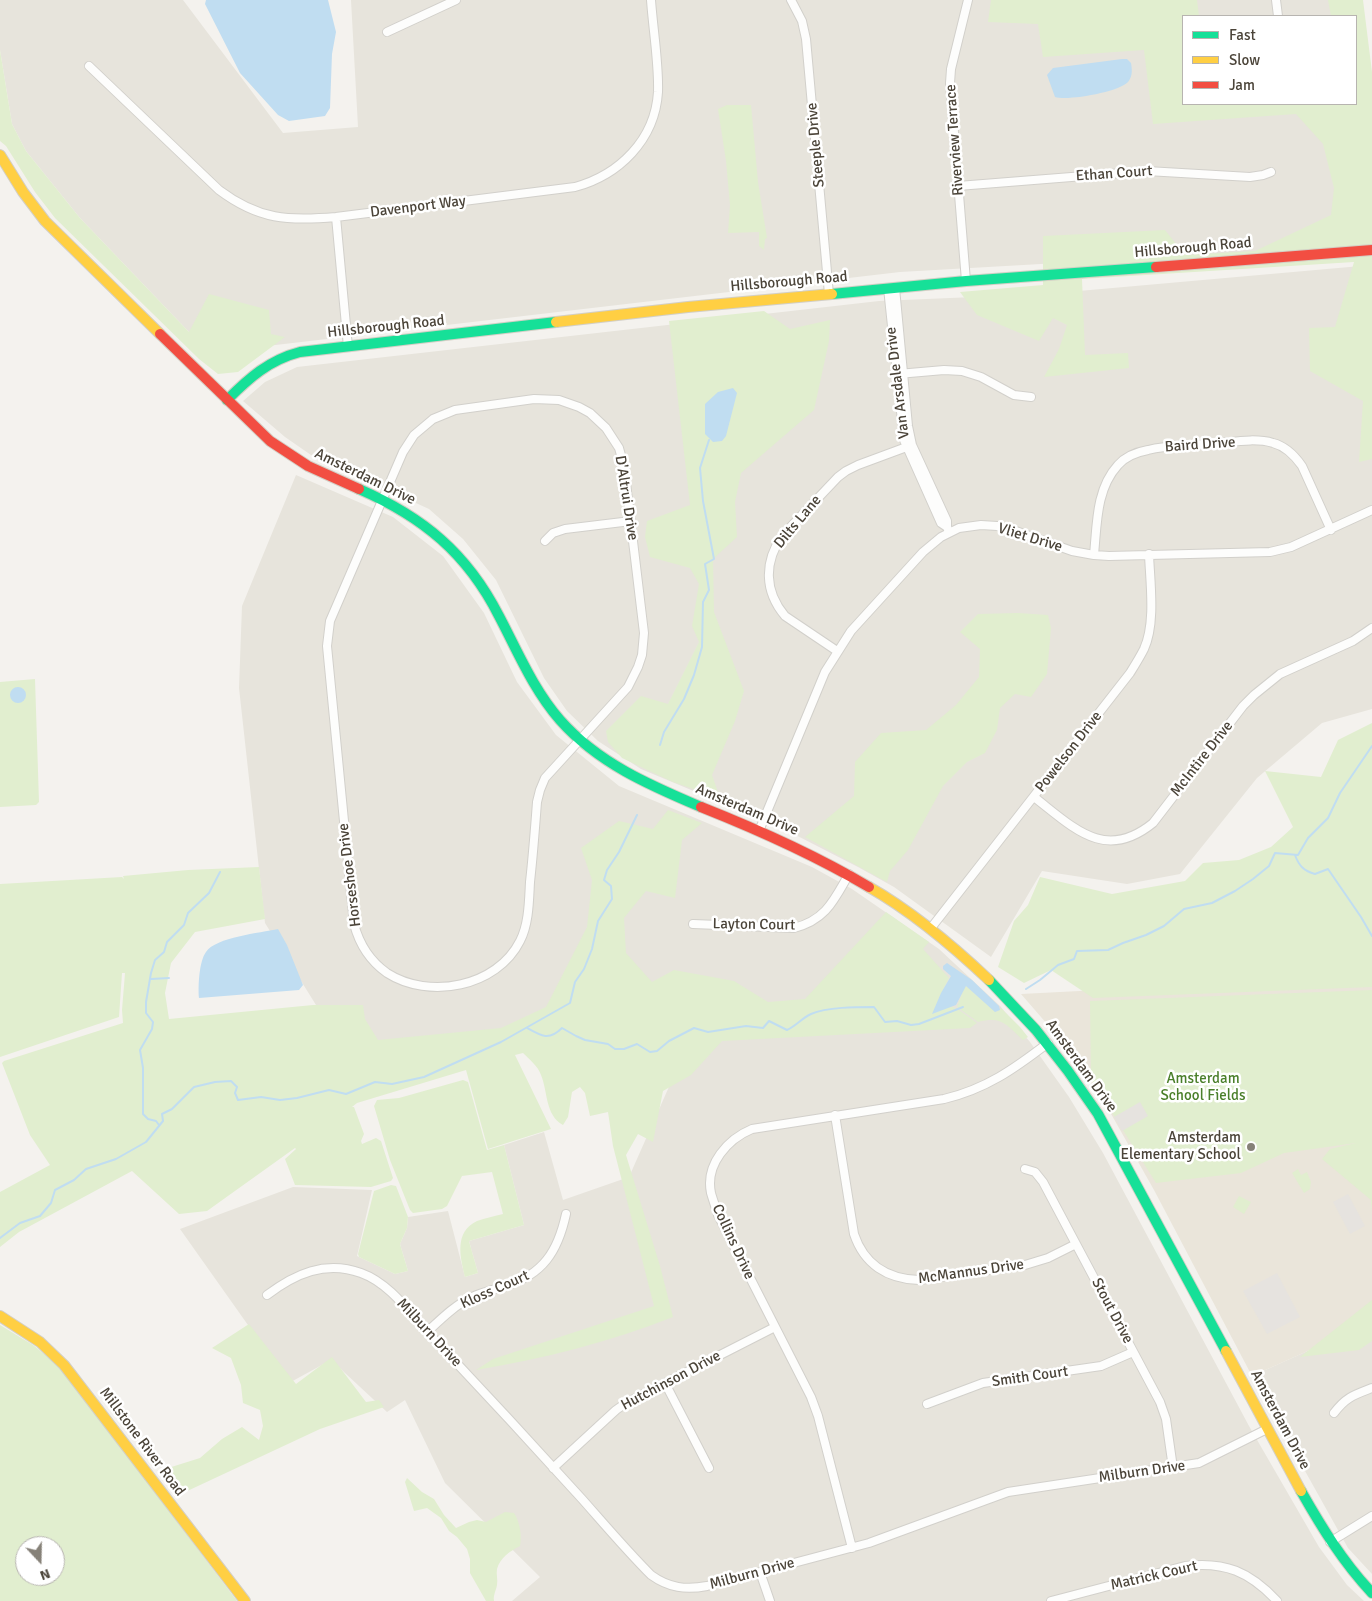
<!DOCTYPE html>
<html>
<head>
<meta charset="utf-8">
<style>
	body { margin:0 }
	#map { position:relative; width:1372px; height:1601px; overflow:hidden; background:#f4f2ee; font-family:Signika,sans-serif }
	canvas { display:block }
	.legend { position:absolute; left:1182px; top:15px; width:175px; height:90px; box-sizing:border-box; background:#fff; border:1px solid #b7b4b0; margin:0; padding:6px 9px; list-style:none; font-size:15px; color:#4b4439 }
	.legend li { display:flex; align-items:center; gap:10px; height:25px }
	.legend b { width:25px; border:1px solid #b7b4b0 }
	.north { position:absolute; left:15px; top:1536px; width:50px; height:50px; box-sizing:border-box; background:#fff; border:1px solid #b7b4b0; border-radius:50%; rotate:159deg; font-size:14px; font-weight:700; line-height:20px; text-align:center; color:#4b4439 }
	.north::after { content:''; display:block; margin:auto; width:18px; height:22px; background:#868178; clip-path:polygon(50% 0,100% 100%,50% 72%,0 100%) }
</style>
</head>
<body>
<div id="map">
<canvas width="1372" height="1601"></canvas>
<ul class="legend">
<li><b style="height:6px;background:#16e098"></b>Fast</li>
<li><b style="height:6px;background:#ffcf43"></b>Slow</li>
<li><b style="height:6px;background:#f24e42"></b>Jam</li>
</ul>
<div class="north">N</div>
</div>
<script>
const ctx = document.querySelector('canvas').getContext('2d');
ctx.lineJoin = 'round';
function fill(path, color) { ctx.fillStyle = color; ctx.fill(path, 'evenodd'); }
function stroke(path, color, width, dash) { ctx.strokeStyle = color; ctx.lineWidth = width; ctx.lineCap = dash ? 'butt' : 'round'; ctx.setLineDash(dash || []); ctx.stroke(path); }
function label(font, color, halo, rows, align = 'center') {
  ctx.font = font + ' Signika,sans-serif'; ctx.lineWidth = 5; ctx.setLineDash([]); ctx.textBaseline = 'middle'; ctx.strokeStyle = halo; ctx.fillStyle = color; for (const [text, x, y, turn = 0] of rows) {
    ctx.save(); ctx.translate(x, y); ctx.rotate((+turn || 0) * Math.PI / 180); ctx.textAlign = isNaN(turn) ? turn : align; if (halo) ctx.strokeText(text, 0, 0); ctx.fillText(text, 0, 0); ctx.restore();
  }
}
fill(new Path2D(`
	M0,0h183l100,133 75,-6 -7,-127h991v16h-159v88h158l-1,143 -440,25 -633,74 -78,-14 -109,-114 -54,-67 -14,-27 -12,-74z
	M1372,265v444l-50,14 -65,55 -77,96 -53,10 -85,-13 -51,86 -97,-70 -36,-20 -76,-39 -141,-59 -43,-28 -31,-30 -23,-33 -48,-98 -33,-41 -34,-30 -118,-54 -26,-18 -42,-36 22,-19 32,-15 582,-66 166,-7z
	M296,475l97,42 50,39 41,57 33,69 39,53 63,51 193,81 40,22 87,60 61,57 30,36 39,55 34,56 146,273 70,121 28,38 17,16h-852l28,-24 -95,-94 -40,-83 -18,12 -56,-52 -42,23 -109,-154 113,-42 79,3 -15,66 38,18 13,-3 -8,-27 7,-16 1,-11 40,-6 17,66 13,-4 -9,-32 55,-16 -20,-80 40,-13 19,68 66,-23 43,-97 -122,-71 -50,24 -113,13 -71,-41 -51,-82 -26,-235 3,-82z
	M1372,1322v252l-24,-26 -96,-172z`), '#e7e4dc');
fill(new Path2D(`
	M1372,976v346l-120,54 -98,-186 -48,-85 -45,-65 -40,-46z`), '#eae5da');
fill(new Path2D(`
	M991,0h206l2,16h-16v88h173v-88h-25l-3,-16h35l9,72v387l-13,3 4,-61 -53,-30 -1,-43 26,-1 19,-65 -272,17 3,76 43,-2 1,15 -85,9 15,-28 8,-24 -14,-7 -14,23 -62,-26 -17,-23 83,-7v-49l122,-6 20,25 70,-4 76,-36 3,-27 -11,-44 -27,-30 -143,10 -9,-74 -101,7 -5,-33 -50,-2z
	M0,50l12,74 14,27 54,67 109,114 20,-38 60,16 2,24 14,3 -47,35 -20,2 -19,-15 -144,-141 -20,-26 -29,-46 -6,-5z
	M727,105h24l7,77 9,56 -2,1 -1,11 -5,-4v-14l-31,1 2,-28 -4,-44 -8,-52z
	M764,311l26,18 40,-9 -1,21 -15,69 -73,63 -6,29 2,35 -24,22 1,53 30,79 -9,30 -23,54 8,23 -47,-16 -51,-24 -14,-16 -2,-11 35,-35 27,8 31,-62 -7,-16 7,-42 -9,-16 -40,-11 -5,-20 2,-16 43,-16 -21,-184z
	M1018,613l30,2 3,13 -4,46 -16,23 -16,-3 -15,14 -3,22 -12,23 -18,9 -24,24 -35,64 -18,21 -3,11 -82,-45 49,-41 1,-34 26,-29 45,-3 30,-25 23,-28 1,-28 -20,-17 18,-18z
	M35,679l4,123 -3,3 -36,2v-125z
	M1372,723v264l-279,11 -42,-28 -27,13 -26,-16 16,-46 14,-16 12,-28 72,17 73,-13 18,-18 36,-3 32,-13 22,-20 -28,-56 56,6 17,-37z
	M668,810l34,13 -20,17 -7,58 -29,-7 -22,27 2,35 26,29 22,-12 60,11 34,21 37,-3 81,-87 43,30 -6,7 26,29 -11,22 21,10 18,13 -7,5 -248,13 -31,34 -28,16 -10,51 -15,-8 -12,21 34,111 13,51c-63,25 -130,42 -197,53l17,-11 161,-53 -41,-160 -5,-34 -18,4 -5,-23 -5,-6 -8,5 -4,25 -5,8c-18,-10 -15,-33 -22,-50 -3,-9 -12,-16 -18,-22l-8,2 36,74 -63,20 -22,-79 -109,33 -5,4h2l10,27 -3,7 1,3 14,-6 5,3 12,37 -2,3 -20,6 -76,-2 -10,-26 11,-10 -1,-1 -88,63 -28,3 -47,-43 -113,61 -19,15v-55l50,-27 -20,-30 -28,-72 2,-2 119,-38 -1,-13 3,-37h-3l-3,44 -119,40v-173l122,-7 2,2 -1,-3 65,-6 71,-3 6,52 -70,13 -24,31 -6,30 4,26 144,-14h50l2,14 13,21 123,-12 45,-21 41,-80 5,-47 -11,-32 38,-27 34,8z
	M965,985l31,27 5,-4 19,19 8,10 -5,3c-17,-15 -20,-24 -45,-18l-21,-15z
	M1372,990v222l-1,-12 -49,-41 8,-10 26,-6 -72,10 -43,20 -85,10 -65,-104 -1,-78z
	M463,1080l5,2 19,68 17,-5 20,80 -55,16 9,32 -13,4c-5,-20 -11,-45 12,-56 8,-3 18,-5 26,-7l-11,-42 -30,4 -15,30 -5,3 -29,4 -3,-3 -20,-50 -16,-54 3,-6 22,-2z
	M1298,1169l3,6 6,-3 4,10 -1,7 -6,4 -12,-20z
	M391,1185l5,1 12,31 -1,11 -7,16 8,27 -13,3 -36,-17 -1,-3 16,-63z
	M1239,1196l12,6 -7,12 -11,-7z
	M1372,1300v41l-13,9 -59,7z
	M249,1324l47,60 36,-27 34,45 13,-2 5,7 -64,22 -137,64 -14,-14 -4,-10 35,-11 22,-19 20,-12 17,13 4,-14 -3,-16 -17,-7 -2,-18 -10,-27 -19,-10z
	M0,1325l33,20 27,22 177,234h-237zM25,1546h30v30h-30z
	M407,1478l15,14 12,7 10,16 12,13 13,-6 8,-2 9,2 19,-10 9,1c6,9 8,23 6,33 -10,5 -20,12 -23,23 -1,5 1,11 0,16 -1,6 -4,10 -3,16h-8l-16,-28v-14l-3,-10 -10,-12 -8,-6 -8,-13 -14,-10 -13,3 -9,-29z`), '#e1eecf');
fill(new Path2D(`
	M1140,1102l8,14 -26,15 -8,-14z
	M1348,1194l17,32 -15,8 -17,-32z
	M1277,1273l23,44 -33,17 -24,-43z`), '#e6e3df');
fill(new Path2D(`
	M206,0h122l8,32 -4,22 -2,54 -5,8 -36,5 -11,-6 -38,-42 -35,-69z
	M1122,59h5l4,4c1,6 2,13 -3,19 -9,10 -60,19 -73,15l-8,-22 6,-7z
	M733,388l4,5 -11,43 -4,5 -9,1 -8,-8v-30l13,-12z
	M10 695a8 8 0 1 1 16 0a8 8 0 1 1-16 0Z
	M278,929l9,16 16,40 -4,5 -100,8c-1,-11 0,-37 7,-46 10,-15 54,-19 72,-23z
	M947,963l25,17 27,26 1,4 -5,2 -29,-26 -10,19 -24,9 9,-21 10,-17 -8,-7v-3z`), '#c0ddf1');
stroke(new Path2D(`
	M660,745l4,-13 20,-33 10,-24 8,-28 1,-45 6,-12 -4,-26 9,-5 -11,-58 -3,-33 9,-28
	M1295,855c4,11 9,16 20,19l13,-5 33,48 11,19
	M151,979l18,-1
	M1026,989l14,-9 18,-15 16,-6 3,-8 31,-1 15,-7 23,-8 18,-9 20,-17 28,-6 23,-12 18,-12 16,-13 6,-13 23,2 10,-17 20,-20 12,-25 32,-47
	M527,1028c14,8 22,13 35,0l14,8 9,4 23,4 7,5h9l13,-5 13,8 7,-1 12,-10 25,-13 14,4 38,-6 17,2 6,-7 18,9c9,-4 15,-12 24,-16 16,-7 45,-7 63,-7l11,15 12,-1 14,4 8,-1 44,-17
	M159,1125l-3,-4 -8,-2 -5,-5v-46l-3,-18 12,-21 1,-7 -7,-9v-11l5,-29 4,-13 9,-8 3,-10 17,-17 4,-12 21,-20 11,-21
	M0,1238l20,-15 20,-7 11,-13 4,-13 19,-10 12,-11 30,-10 30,-17 17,-21 -1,-7 10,-5 22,-22 21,-5 16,-1 6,6 -2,6 3,7 23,-3 19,3 17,-2 32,-8 17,4 29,-12 17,2 32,-7 77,-35 69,-39 5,-21 9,-13 8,-20 6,-28 14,-22 -1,-13 -7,-6 3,-10 12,-18 18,-37`), '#c0ddf1', 2);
const street = new Path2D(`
	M791,0l11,21 4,18 23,255
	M1276,0l2,16
	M387,32l69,-32
	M89,66l130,124c40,30 69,31 117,27l239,-30c44,-12 80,-47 83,-95 1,-28 -5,-63 -7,-92
	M958,186l189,-15 103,6 13,-2 8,-3
	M336,217l12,130
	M966,281l-16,-198 1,-14 17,-69
	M888,288l16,152 37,83 6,4
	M895,288l13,138 4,19 35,76v6l2,5
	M898,374l46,-4 18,1 19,6 33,18 17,2
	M534,399l25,1 20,7 11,6 16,15 13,20 5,18 20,167 -2,22 -4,12 -10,20 -83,91 -5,12 -3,12c-2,27 -4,53 -7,80 -1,18 -1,42 -10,59 -23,46 -91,59 -133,32 -17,-12 -28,-30 -33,-49l-27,-278 3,-25 73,-169 11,-17 19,-16 22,-9z
	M545,541l8,-8 12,-4 66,-8
	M1094,555c3,-31 2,-66 24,-90 7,-8 19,-13 30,-15 19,-5 40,-4 60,-6 21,-1 45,-7 65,-1 12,3 22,13 29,23l29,64
	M837,651l-52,-35c-21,-25 -21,-54 -3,-80l56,-59 8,-6 12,-6 54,-20
	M1034,797c40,31 71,65 119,26l90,-117 11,-11 26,-21 73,-33 19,-13
	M759,831l66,-159 26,-41 72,-79 18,-15 18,-9 22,-3 16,1 16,4 59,21 22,4 15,1 161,-4 21,-5 81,-37
	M693,924l101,4c32,-8 40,-28 55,-54
	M931,928l199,-255c5,-8 10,-16 14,-24 12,-26 6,-67 5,-95
	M835,1115l19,119c10,30 33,45 65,46l106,-15 23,-7 28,-14
	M1025,1169l10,3 8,10 117,220 6,17 7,49
	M267,1295c28,-21 58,-35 94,-22 31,11 52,45 75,68 49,52 98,105 146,158 23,26 45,52 69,76 18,13 35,15 56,11l162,-43 139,-51 191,-29 68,-34
	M427,1332c14,-13 28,-27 45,-35 11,-5 22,-7 33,-11 38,-11 53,-35 61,-72
	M665,1383l44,85
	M927,1404l56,-21 118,-17 32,-14
	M1334,1413c12,-16 20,-18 38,-25
	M553,1468l63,-58 10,-7 149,-76
	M1330,1542l42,-26
	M852,1548l-34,-132 -7,-19 -93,-182c-2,-7 -5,-15 -7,-22 -6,-29 17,-54 41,-64l192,-30c42,-10 70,-30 104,-56
	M760,1572l10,29
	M1051,1601l134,-35c40,-5 65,6 92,35`);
const fast = new Path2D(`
	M832,294l134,-13 190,-14
	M227,400c22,-22 42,-40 73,-48l256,-30
	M359,489c64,28 108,64 140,127 19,36 34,73 61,104 38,43 89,65 141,87
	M989,980l47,50 32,41 30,43 128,237
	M1301,1491c21,37 42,71 71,102`);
const slow = new Path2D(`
	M0,155l23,37 22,29 115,113
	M556,322l132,-15 144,-13
	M869,887c44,25 83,58 120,93
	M0,1316l40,26 24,23 181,236
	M1226,1351l75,140`);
const jam = new Path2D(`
	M1156,267l216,-17
	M160,334l110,107 38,25 51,23
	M701,807c58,23 114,48 168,80`);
stroke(street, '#d2d0cb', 10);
stroke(fast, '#d3cfc5', 12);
stroke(slow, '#d3cfc5', 12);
stroke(jam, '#d3cfc5', 12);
stroke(street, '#fdfdfc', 8);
stroke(fast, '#16e098', 10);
stroke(slow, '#ffcf43', 10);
stroke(jam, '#f24e42', 10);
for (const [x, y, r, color] of [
	[1251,1147,5,"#868178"]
]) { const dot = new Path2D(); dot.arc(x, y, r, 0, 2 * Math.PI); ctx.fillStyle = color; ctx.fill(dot); stroke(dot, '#fff', 2); }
label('15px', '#4b4439', '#fff', [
	["Riverview Terrace",955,140,-94],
	["Steeple Drive",816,145,-95],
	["Ethan Court",1114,174,-4],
	["Davenport Way",418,207,-7],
	["Hillsborough Road",1193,248,-5],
	["Hillsborough Road",789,282,-5],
	["Hillsborough Road",386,327,-6],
	["Van Arsdale Drive",898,383,-97],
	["Baird Drive",1200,445,-4],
	["Amsterdam Drive",365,477,26],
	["D'Altrui Drive",626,498,81],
	["Dilts Lane",798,522,-50],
	["Vliet Drive",1030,538,17],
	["Powelson Drive",1069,752,-52],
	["McIntire Drive",1202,759,-52],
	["Amsterdam Drive",747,810,23],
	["Horseshoe Drive",350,875,-97],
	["Layton Court",754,925,1],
	["Amsterdam Drive",1081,1066,54],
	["Collins Drive",733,1242,65],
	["McMannus Drive",971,1272,-8],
	["Kloss Court",495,1290,-24],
	["Stout Drive",1112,1311,62],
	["Milburn Drive",429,1333,47],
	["Smith Court",1030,1377,-8],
	["Hutchinson Drive",671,1381,-28],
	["Amsterdam Drive",1280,1420,62],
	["Millstone River Road",142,1442,53],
	["Milburn Drive",1142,1472,-8],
	["Milburn Drive",752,1574,-15],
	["Matrick Court",1154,1576,-13]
]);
label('15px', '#4a7f2a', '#fff', [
	["Amsterdam",1203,1079],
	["School Fields",1203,1096]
]);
label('15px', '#4b4439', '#fff', [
	["Amsterdam",1241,1138],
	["Elementary School",1241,1155]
], 'right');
</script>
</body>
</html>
